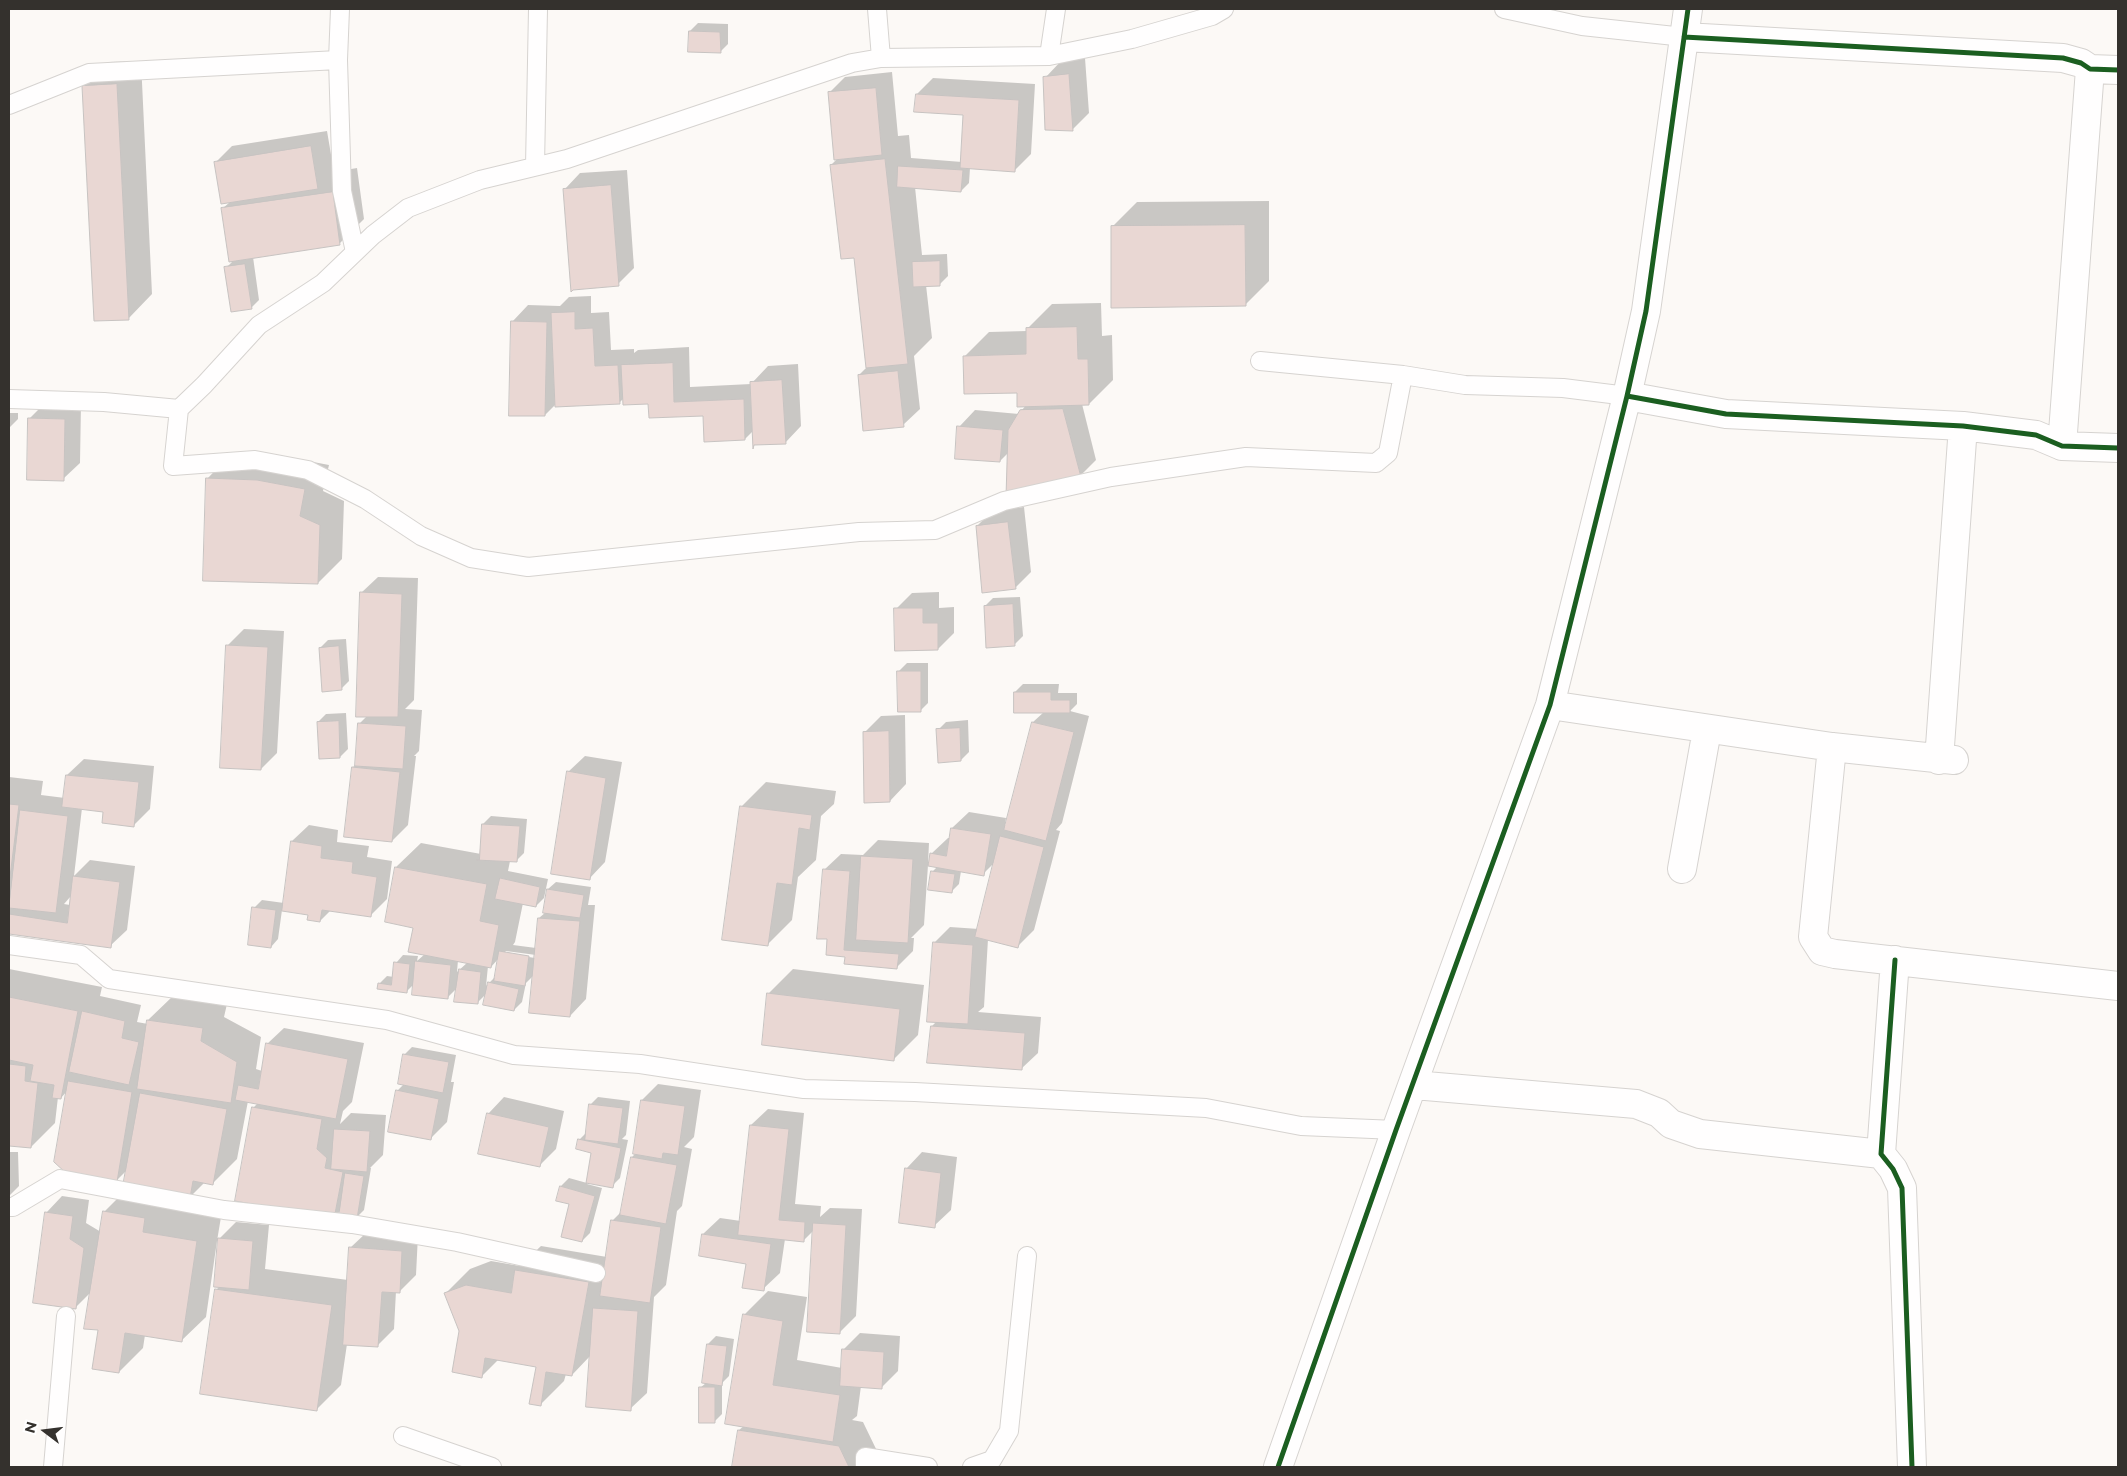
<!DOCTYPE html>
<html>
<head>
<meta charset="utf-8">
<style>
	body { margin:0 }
	#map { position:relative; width:2127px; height:1476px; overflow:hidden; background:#fcf9f6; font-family:Montserrat,sans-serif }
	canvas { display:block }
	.frame { position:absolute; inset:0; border:10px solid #34312d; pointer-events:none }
	.north { position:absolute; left:20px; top:1406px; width:50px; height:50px; -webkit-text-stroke:4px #fff; paint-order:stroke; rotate:285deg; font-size:14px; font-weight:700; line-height:20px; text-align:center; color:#34312d }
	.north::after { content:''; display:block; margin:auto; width:18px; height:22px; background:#34312d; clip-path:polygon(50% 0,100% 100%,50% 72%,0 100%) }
</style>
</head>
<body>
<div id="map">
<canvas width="2127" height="1476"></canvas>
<div class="frame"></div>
<div class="north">N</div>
</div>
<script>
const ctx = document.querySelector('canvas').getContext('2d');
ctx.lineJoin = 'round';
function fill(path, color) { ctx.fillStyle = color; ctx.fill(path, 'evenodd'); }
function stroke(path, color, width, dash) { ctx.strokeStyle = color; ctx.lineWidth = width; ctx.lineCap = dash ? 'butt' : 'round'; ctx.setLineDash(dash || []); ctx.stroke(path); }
fill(new Path2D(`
	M698,23l30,1v20l-8,8 -30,-21z
	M1085,58l4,55 -16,16h-27l-1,-51 16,-17z
	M141,61l11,233 -24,25 -45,-232 25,-25z
	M892,72l6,64 11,-1 2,23 51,4 3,-48 -48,-20 16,-16 102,6 -4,70 -17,17 -44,-3 -1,15 -8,8 -46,-4 7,68 25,-1 1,22 -8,8 -14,1 6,53 -18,18 6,53 -17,16 -44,-50 8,-8 -12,-110 -24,-92 7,-7 -9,-65 16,-16z
	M327,131l7,41 23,-4 7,51 -24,24 -87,14 6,43 -8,8 -25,-40 8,-8 -12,-51 8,-7 -14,-40 16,-16z
	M627,170l7,98 -16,16 -54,-94 16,-17z
	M1269,201v80l-24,24 -133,-78 25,-25z
	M591,296v17l18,-1 2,38 23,-1v4l4,-3 51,-3 1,40 61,-3 17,-18 30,-2 3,62 -16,17 -32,-12 -8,8 -41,-24 -80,-17 -4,4 -64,2 -11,11 -33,-93 16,-17 32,1 9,-9z
	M1101,303l1,33 10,-1 1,45 -24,24h-7l14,56 -16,16 -71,-24 -9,9 -41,-34 16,-17 44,4 7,-9 -8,-14 -53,-35 24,-24 38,-1v-2l25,-25z
	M45,403h36l-1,60 -17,16 -34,-60z
	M9,413h9v6l-9,9z
	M231,454l51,2 47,9 -6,26 21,10 -2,58 -24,24 -111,-104z
	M1024,507l7,65 -16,16 -38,-62 16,-16z
	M378,577l40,1 -4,122 -9,9 17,1 -3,41 -5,5h2l-8,69 -16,16 -39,-74 4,-3 2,-40 9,-9 -7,-122z
	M939,592v16l15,-1v26l-16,16 -42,-40 16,-16z
	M1020,597l3,39 -8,8 -30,-38 8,-8z
	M244,629l40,2 -7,122 -16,16 -33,-124z
	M346,639l3,42 -8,8 -21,-41 8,-8z
	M907,663h21v40l-8,8 -21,-40z
	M1023,684h36l-1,9h19v11l-7,7 19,5 -27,107 -6,7 4,1 -26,99 -16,16 -30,-7 -4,68 -6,5 63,5 -3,36 -17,16 -89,-43 5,-5 -3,-78 16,-16 29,2 16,-67 -12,12 -22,-3 -2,13 -8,8 -19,-20 5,-5 -9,-2 -4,60 -13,13h3l-1,13 -16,16 -51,-11 -18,-18 -4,-68 17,-16 22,1 15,-15 51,3 -1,21h2l1,-10 17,-16h2l2,-10 17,-16 37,6 -1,7 2,1 26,-104 11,-10 -29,-20z
	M346,713l2,36 -8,8 -22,-35 8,-8z
	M905,715l1,69 -16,17 -25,-69 16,-16z
	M968,720l1,32 -8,8 -23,-30 8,-8z
	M585,756l37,6 -17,100 -16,17 -21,-107z
	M84,759l70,7 -4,43 -16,16 -30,-15 -22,-2 -8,68 16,-16 45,6 -8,64 -17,16 -101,-14v-155l34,4 -2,14 24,3 2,-23zM71,896l-1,9 -6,-1z
	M766,782l70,9 -2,13 -13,12 -5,44 -18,17 -6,43 -24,24 -27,-137z
	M491,816l36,3 -3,34 -8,8h-6l-2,10 40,8 -4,19 -8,8 -13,-3 -8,39 -2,3 23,3 3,-30 7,-6 2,-23 8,-7 35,5 -3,18h7l-9,94 -16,17 -36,-41 -8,8 -4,19 -8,8 -27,-17 -10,10 -20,-15 -9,9 -33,-14 -8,8 -28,-7 8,-8 7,1 2,-14 7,-8 15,1 -1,5 8,-7 -29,-87 25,-24 60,11 2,-30zM506,951l30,4 -1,3 -31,-5zM499,958l-3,18 -10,10 2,-20 3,1zM458,960l10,2 -11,10z
	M309,825l29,5 -1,12 32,4 -2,11 25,4 -5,38 -17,17 -39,-6 -11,11 -11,-7 -27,-4 -4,29 -7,8 -17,-39 8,-8 22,3 8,-62z
	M9,969l93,18 -2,9 41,9 -4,17 11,2v-4l25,-24 54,8 -3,13 37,20 -5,32 6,2 5,-27 17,-16 80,15 -12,59 -9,9 -3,13 11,-11 35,2 -3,40 -13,13h1l-7,42 -8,8 -15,-8 -7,7 -80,-110 4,-4 -10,-2 -11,58 -24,24 -8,-1 -15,15 -22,-4 -2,15 55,9 -4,24 19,-19 33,3 -4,44 83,11 2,-32 17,-16 51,3 -2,40 -16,16h-4l-2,38 -16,16 -31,-1 -6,41 -24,24 -101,-119 3,-3v-46h-2l-11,76 -25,24 -36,-6 -2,13 -24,24 -19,-43 -9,-37 -16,16 -29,-95 16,-17 27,4 -3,23 15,9 3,-20 26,-26 -3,-16 -11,11 -49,-90 -6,7 -3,-1 -3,26 -24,24 -22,-2z
	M793,969l131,16 -6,50 -24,24 -125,-66z
	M412,1047l44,8 -5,27h3l-7,40 -17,17 -33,-48 7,-7v-29z
	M658,1084l43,6 -7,47 -10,10 8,2 -10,57 -5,5 -11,74 -12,12 -7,96 -17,16 -39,-54 -19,20 -6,-1 -2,7 -24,24 -3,-39 -38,-7 -17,17 -22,-45 -14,-38 24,-24 21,-8 29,5 21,-20 66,11 6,-37 9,-9 10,-54 4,-4 6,-53z
	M504,1097l60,14 -8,38 -17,17 -51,-52z
	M598,1097l32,4 -4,34 -4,4 6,1 -8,38 -8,8 -24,-4 -1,2 15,4 -12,45 -8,8 -11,-37 -14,-4 4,-14 8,-8 18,5 6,-31 -14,-12 8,-8 3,-27z
	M768,1109l36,4 -9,91 26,2 -1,11 10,-9 32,1 -6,107 -16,16 -27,-101 -10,10 -18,-2 -5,34 -17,16 -16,-26 -44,-29 17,-16 21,3 10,-96z
	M9,1152h9l1,34 -10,10z
	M922,1152l35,5 -6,53 -17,16 -28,-57z
	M768,1291l39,6 -10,63 45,8 1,-18 17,-17 40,3 -2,35 -17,17 -20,-2 -4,30 -5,4 11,2 15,31 -2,14h-143l6,-37 5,-4v-111z
	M716,1336l18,3 -5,37 -7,7v31l-8,8 -14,-34 6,-5 2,-39z`), '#0003');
const building = new Path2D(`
	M689,31l31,1 1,21 -33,-1z
	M1069,74l4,57 -28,-1 -2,-53z
	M117,84l12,236 -35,1 -12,-235z
	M876,88l6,67 -48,5 -6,-68z
	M916,94l103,6 -4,72 -55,-4 3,-53 -49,-3z
	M311,146l7,43 -97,15 -7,-42z
	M885,159l23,205 -42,4 -12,-110 -13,1 -11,-94z
	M898,166l65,4 -2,22 -64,-5z
	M611,185l8,101 -46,4 -2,2 -8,-103z
	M333,192l7,53 -111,17 -8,-54z
	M1245,225l1,81 -135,2v-82z
	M940,261v25l-27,1 -1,-25z
	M245,264l7,45 -21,3 -7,-45z
	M575,312v17l18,-1 2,38 23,-1 2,39 -65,3 -4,-94z
	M511,321l36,1 -2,94h-36z
	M1077,327l1,32h10l1,46 -72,2v-14l-53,1 -1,-38 63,-2v-26z
	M673,363l1,39 70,-3 1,41 -41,2 -1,-26 -54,2 -1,-14 -25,1 -2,-40z
	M898,371l6,56 -41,4 -5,-56z
	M782,380l4,64 -32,1 -1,4 -3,-67z
	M1063,409l18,68 -75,20 2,-67 12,-20z
	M28,418l37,1 -1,62 -37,-1z
	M957,426l46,4 -3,32 -45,-3z
	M206,478l51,2 48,9 -5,27 20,9 -2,59 -115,-3z
	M1008,522l8,67 -34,4 -6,-67z
	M360,592l42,2 -4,123h-42z
	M1013,604l2,42 -29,2 -2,-42z
	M894,608h29v15h15v27l-43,1z
	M226,645l42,2 -7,123 -41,-2z
	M339,646l3,44 -20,2 -3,-44z
	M897,671h24v41h-23z
	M1014,692h37v8h19v13h-56z
	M339,721l1,37 -21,1 -2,-37z
	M1032,722l42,10 -28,109 -42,-11z
	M358,723l48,3 -3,43 -48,-3z
	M960,728l1,33 -23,2 -2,-34z
	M889,731l1,71 -26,1 -1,-71z
	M352,767l48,5 -8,70 -48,-5z
	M567,771l39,7 -16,102 -39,-6z
	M66,775l73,7 -5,45 -32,-4 1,-11 -41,-5z
	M9,804l10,1 -10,80z
	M740,806l72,9 -2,15 -11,-2 -7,57 -15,-2 -9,63 -46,-6z
	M20,810l48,6 -12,97 -47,-5z
	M482,824l38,2 -3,36 -41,-2h3z
	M951,828l40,6 -7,42 -56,-10 2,-13 16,3z
	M1000,836l44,11 -26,101 -43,-11z
	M291,841l31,5 -1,12 32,4 -1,11 25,4 -6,40 -49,-7 -2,12 -13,-2 1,-5 -26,-4z
	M861,856l52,3 -5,84 -52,-3z
	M395,867l92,17 -7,37 19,4 -8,43 -83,-16 5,-24 -28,-6z
	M823,869l27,2 -6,79 55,4 -2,15 -53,-5 1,-7 -19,-2 1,-16h-10z
	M931,871l24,3 -3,19 -24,-3z
	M73,876l47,6 -9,66 -102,-14v-20l58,9z
	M500,878l40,9 -4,20 -41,-8z
	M547,889l37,6 -4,23 -37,-5z
	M252,907l24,3 -5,38 -23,-3z
	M538,918l42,3 -10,96 -41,-4z
	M933,942l40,3 -5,79 -41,-2z
	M499,951l30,5 -4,30 -31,-5z
	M415,961l36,4 -3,34 -36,-4z
	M394,962l16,2 -3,29 -30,-4 1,-6 13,2z
	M459,969l22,3 -3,32 -24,-2z
	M488,982l31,7 -5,22 -31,-6z
	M767,993l133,16 -6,52 -132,-16z
	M9,997l69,14 -17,88 -9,-1 2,-13 -24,-4 3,-16 -24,-5z
	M82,1011l43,10 -3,17 17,4 -10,43 -60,-13z
	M147,1020l56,8 -2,13 36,21 -6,41 -94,-14z
	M931,1026l94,7 -3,37 -95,-7z
	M266,1043l82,16 -12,60 -101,-19 3,-15 20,4z
	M403,1054l46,8 -6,31 -45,-9z
	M9,1064l17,2 -1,15 13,2 -7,65 -22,-2z
	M68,1081l64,11 -15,90 -51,-9 -12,-11z
	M396,1090l43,9 -8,41 -43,-8z
	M140,1093l87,16 -14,76 -20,-4 -3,17 -67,-12z
	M641,1100l44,6 -7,49 -15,-2 -1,6 -29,-5z
	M589,1104l34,4 -5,36 -33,-4z
	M252,1107l70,12 -5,30 10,9 -2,10 18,4 -9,47 -99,-18z
	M487,1113l62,14 -9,40 -62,-13z
	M750,1125l39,4 -10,91 26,2 -1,20 -66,-7z
	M334,1129l36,2 -3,41 -36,-3z
	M578,1139l43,9 -8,40 -27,-5 5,-30 -15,-4z
	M631,1157l46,8 -11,59 -46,-9z
	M905,1168l36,5 -6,55 -36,-5z
	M345,1173l19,3 -7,43 -18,-3z
	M560,1186l35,10 -13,46 -21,-5 8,-33 -13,-3z
	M103,1211l42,7 -2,14 54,9 -15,101 -57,-9 -6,40 -27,-4 6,-39 -14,-1z
	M45,1212l28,4 -3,23 14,9 -8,61 -43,-6z
	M611,1220l50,7 -11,76 -50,-7z
	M813,1223l33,2 -6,109 -33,-2z
	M702,1234l69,10 -7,47 -22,-3 4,-24 -47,-8z
	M218,1238l35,3 -4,49 -35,-3z
	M349,1247l53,4 -2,42 -18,-1 -4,55 -35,-2z
	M515,1270l74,12 -17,94 -26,-4 -5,34 -12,-2 7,-37 -51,-9 -3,20 -30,-6 7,-41 -15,-38 22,-8 45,8z
	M215,1289l117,16 -15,106 -117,-17z
	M593,1308l45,3 -7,100 -45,-4z
	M743,1314l40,7 -10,64 67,10 -7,47 -108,-18z
	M707,1344l20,2 -5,40 -20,-3z
	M842,1349l42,3 -2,37 -42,-3z
	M699,1387h16v36h-16z
	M738,1430l101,16 10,21h-117z`);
fill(building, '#e9d7d3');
stroke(building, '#c7c3c1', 1);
const service = new Path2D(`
	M340,9l-2,51 4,131 13,61
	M877,9l4,49
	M1504,9l78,17 102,11
	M1049,56l7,-47
	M9,105l80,-32 249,-13
	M535,166l3,-157
	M1260,361l143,14 62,10 98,3 64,8
	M9,399l95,3 75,7 25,-24 55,-60 64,-42 50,-48 35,-27 72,-28 87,-21 285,-96 29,-5 168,-2 83,-17 80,-23 12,-7
	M179,409l-6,57 82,-6 53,10 57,29 56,37 50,22 57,9 331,-35 76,-2 69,-29 107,-24 135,-20 130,6 12,-10 15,-78
	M9,945l72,10 28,24 278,41 127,35 126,9 164,25 111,3 291,16 95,18 95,4
	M9,1207h4l47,-28 164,31 128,14 105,18 139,31
	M403,1436l89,31
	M53,1467l13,-151
	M865,1467v-10l63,10
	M972,1467l20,-7 17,-29 18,-175`);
const minor = new Path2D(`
	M1684,37l379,21 18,5 9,6 28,1
	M1627,396l99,18 237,12 73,9 26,11 56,2
	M2062,446l28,-377
	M1550,705l282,42 122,13
	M1832,747l-19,190 9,14 13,3 283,32
	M1939,760l24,-334
	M1682,869l25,-139
	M1895,960l-14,194 12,15 9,19 10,279
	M1414,1085l222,19 23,9 12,11 29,10 181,20
	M1278,1467l118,-337 154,-425 77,-309 19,-85 42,-302`);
stroke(service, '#d6d3d0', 20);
stroke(minor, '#d6d3d0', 30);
stroke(service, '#fffefe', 18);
stroke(minor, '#fffefe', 28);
stroke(new Path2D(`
	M1684,37l379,21 18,5 9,6 28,1
	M1627,396l99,18 237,12 73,9 26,11 56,2
	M1895,960l-14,194 12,15 9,19 10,279
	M1278,1467l118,-337 154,-425 77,-309 19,-85 42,-302`), '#1b5e20', 5);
</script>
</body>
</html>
